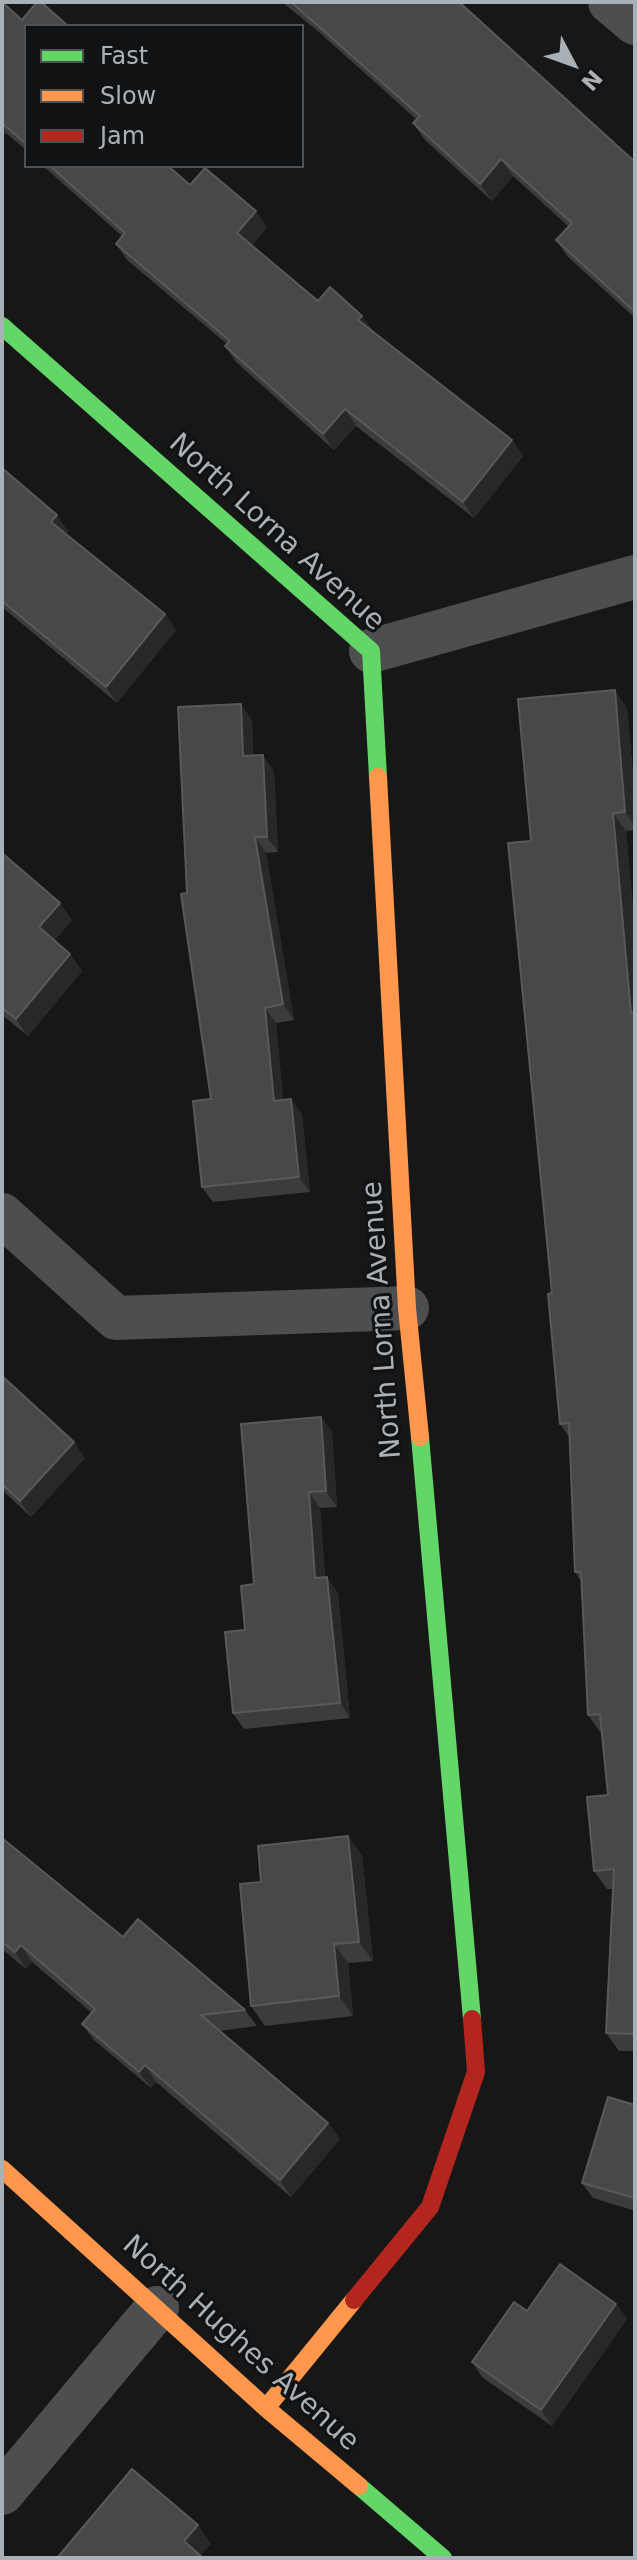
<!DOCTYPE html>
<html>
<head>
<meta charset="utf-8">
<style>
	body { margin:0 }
	#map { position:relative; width:637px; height:2560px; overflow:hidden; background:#171717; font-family:"DejaVu Sans",sans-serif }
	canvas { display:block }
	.frame { position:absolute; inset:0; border:4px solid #aab1b6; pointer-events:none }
	.legend { position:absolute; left:24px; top:24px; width:280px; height:144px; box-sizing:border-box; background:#111213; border:2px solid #4e5254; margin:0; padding:10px 14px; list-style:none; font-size:24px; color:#aab1b6 }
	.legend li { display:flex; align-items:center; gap:16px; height:40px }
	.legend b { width:40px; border:2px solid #4e5254 }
	.north { position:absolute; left:533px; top:24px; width:80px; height:80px; -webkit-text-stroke:6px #111213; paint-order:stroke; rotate:131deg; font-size:22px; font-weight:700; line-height:32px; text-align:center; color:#aab1b6 }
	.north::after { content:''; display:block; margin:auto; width:28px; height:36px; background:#aab1b6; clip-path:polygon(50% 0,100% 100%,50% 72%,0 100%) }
</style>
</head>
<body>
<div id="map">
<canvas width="637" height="2560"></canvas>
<div class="frame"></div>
<ul class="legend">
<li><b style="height:10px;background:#63d668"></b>Fast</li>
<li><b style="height:10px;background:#ff974d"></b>Slow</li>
<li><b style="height:10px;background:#b3261e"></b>Jam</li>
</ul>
<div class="north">N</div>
</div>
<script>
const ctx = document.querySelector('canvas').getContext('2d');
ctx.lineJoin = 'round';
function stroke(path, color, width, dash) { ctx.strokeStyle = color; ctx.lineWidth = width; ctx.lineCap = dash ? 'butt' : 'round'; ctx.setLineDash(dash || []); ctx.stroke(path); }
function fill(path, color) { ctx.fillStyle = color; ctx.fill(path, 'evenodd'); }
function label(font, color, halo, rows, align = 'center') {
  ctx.font = font + ' "DejaVu Sans",sans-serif'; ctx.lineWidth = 6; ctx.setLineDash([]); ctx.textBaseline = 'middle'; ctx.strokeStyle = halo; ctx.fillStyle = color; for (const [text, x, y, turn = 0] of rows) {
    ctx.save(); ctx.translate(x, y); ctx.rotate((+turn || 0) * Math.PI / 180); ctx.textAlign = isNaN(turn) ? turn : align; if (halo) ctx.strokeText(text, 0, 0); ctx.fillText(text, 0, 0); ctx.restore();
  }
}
stroke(new Path2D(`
	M610,2l25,21
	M371,651l264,-74
	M2,1215l114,103 291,-10
	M2,2493l155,-185`), '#4c4e50', 44);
stroke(new Path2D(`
	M2,326l369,325 7,126
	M420,1437l52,582
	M359,2486l84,72`), '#63d668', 18);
stroke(new Path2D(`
	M378,777l29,531 13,129
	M2,2169l264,239 93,78
	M266,2408l88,-108`), '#ff974d', 18);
stroke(new Path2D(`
	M354,2300l76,-93 46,-135 -4,-53`), '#b3261e', 18);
fill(new Path2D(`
	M2,2l24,24v124l-20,-17 -4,5z
	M282,2h177l176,160v156l-67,-61 -12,-17 13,-13 -56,-51 -21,25 -67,-61 -12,-17 3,-4 -96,-86z
	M43,166h125l22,19 77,42 -15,19 66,55 56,31 138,108 11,16 -49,62 -118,-92 -22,24 -98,-88 -11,-16 2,-2 -100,-84 -11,-16 6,-8z
	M2,468l66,63 -2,3 99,80 11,16 -59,73 -115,-96z
	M627,708l8,88v34l-9,1 9,101v1119h-16l-13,-18 7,-144h-6l-13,-18 14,-76 -6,-63h-2l-12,-17 -7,-134 -6,-9 -5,-134 -10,-14 -8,-131 -21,-452z
	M252,720l1,36 21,15 4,81 -12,1 28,167 -18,3 7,77 8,-1 11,16 8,77 -97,10 -11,-15 9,-88 -24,-206z
	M2,853l58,50 12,17 -18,21 16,13 12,17 -54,65 -26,-21z
	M2,1376l83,82 -54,59 -29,-27z
	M321,1417l11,15 5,75 -17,1 5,69 13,16 12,125 -106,11 -11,-16 12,-83 9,-46z
	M2,1838l121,99 122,73 12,16 -38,5 109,92 12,16 -49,58 -135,-115 -5,6 -57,-48 -12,-16 10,-11 -60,-51 -6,7 -24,-20z
	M362,1855l11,106 -25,2 5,53 -88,10 -14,-20 10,-124z
	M635,2105v106l-42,-13 -11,-15z
	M616,2304l11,15 -75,107 -69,-48 -11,-16 55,-51z`), '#3b3c3d');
fill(new Path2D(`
	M2,127l4,6 -4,5z
	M501,159l12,17 -21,25 -12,-17z
	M256,211l11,16 -18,23 -12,-17z
	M362,316l12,16 -16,-12z
	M345,409l11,17 -22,24 -11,-16z
	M512,440l11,16 -49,62 -11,-16z
	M57,515l11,16 -6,7 -11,-16z
	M165,614l11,16 -59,73 -11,-16z
	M615,690l12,18 8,88v30l-10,-14z
	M241,704l11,16 2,52 -11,-16z
	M263,755l11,16 4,81 -11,-15z
	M613,813l13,18 9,101v86l-4,-5z
	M255,837l11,16 28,167 -11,-16z
	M60,903l12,17 -21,24 -12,-17z
	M70,954l12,17 -54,65 -12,-17z
	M265,1008l11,15 9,94 -11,-16z
	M291,1099l11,16 8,77 -11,-15z
	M321,1417l11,15 5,75 -11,-16z
	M74,1442l11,16 -54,59 -11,-16z
	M309,1492l11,16 6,86 -11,-16z
	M327,1577l11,16 12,125 -10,-15z
	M348,1836l14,19 11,106 -14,-19z
	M334,1944l14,19 5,53 -14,-20z
	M21,1945l11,17 -6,7 -11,-17z
	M145,2065l11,17 -5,6 -12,-16z
	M328,2123l12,16 -49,58 -11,-17z
	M616,2304l11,15 -75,107 -11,-16z
	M198,2525l13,19 -13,14 -14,-17z`), '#282828');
const building = new Path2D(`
	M2,2l20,18 15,-18h4l27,24h-42v118l-24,-21z
	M291,2h168l21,19 155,141v150l-79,-72 16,-17 -71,-64 -21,25 -67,-61 7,-7z
	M50,166h118l22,19 15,-17 51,43 -19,22 81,68 12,-14 32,29 -4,4 154,120 -49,62 -118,-93 -22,25 -98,-88 5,-5 -114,-97 9,-11z
	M2,468l55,47 -6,7 114,92 -59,73 -104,-86z
	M615,690l10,122 -12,1 18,200 4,-1v1022l-29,-1 8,-164 -20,2 -7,-74 21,-2 -8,-81 -12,1 -7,-143h-6l-6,-149 -9,1 -12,-130 4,-1 -44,-450 23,-2 -13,-142z
	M241,704l2,52 20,-1 4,82h-12l28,167 -18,4 9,93 17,-2 8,78 -97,10 -9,-86 18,-2 -30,-205 6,-1 -9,-186z
	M2,853l58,50 -21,24 31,27 -54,65 -14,-11z
	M2,1376l72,66 -54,59 -18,-17z
	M321,1417l5,74 -17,1 6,86 12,-1 13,126 -107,10 -8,-81 20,-2 -4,-44 13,-2 -13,-160z
	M348,1836l11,106 -25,2 5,52 -88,10 -11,-122 21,-2 -3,-36z
	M2,1838l121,99 15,-18 107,91 -44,5 127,108 -48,57 -135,-115 -6,7 -57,-48 13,-15 -74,-64 -6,7 -13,-10z
	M608,2097l27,8v93l-53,-15z
	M560,2264l56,40 -75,106 -69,-48 42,-60 13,9z
	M132,2469l66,56 -14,16 19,17h-146z`);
fill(building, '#47484a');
stroke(building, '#57595b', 2);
label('28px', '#aab1b6', '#111213', [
	["North Lorna Avenue",276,533,42],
	["North Lorna Avenue",383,1320,-94],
	["North Hughes Avenue",240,2344,42]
]);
</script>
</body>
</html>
